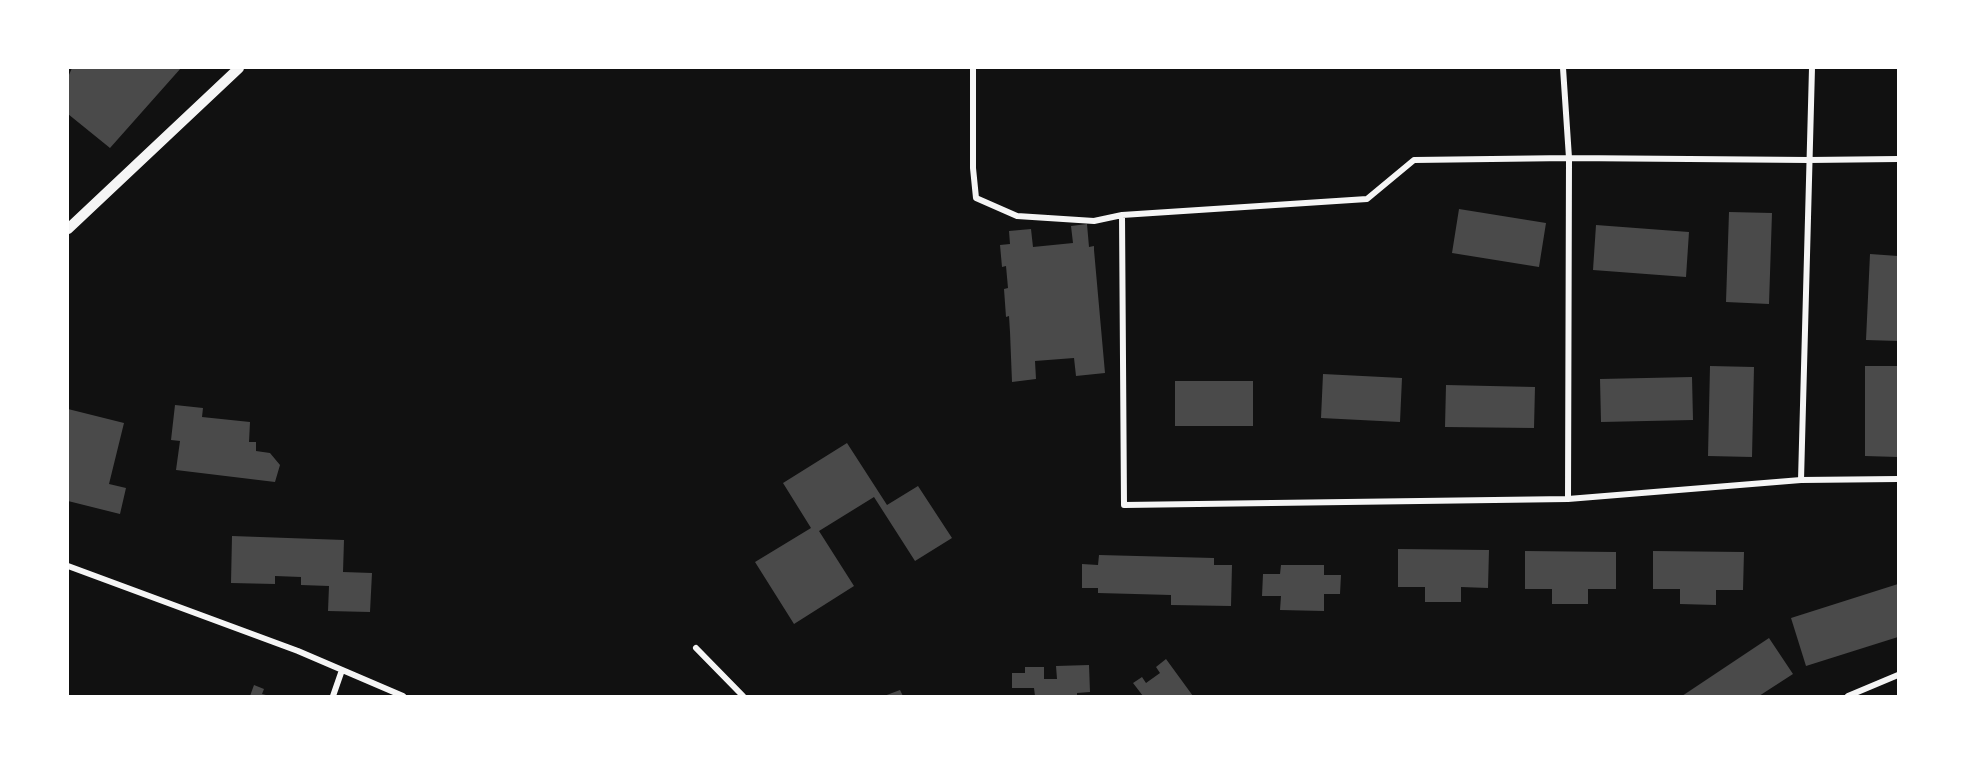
<!DOCTYPE html>
<html>
<head>
<meta charset="utf-8">
<style>
	body { margin:0 }
	#map { position:relative; width:1966px; height:764px; overflow:hidden; background:#111; font-family:Quicksand,sans-serif }
	canvas { display:block }
	.frame { position:absolute; inset:0; border:69px solid #fff; pointer-events:none }
</style>
</head>
<body>
<div id="map">
<canvas width="1966" height="764"></canvas>
<div class="frame"></div>
</div>
<script>
const ctx = document.querySelector('canvas').getContext('2d');
ctx.lineJoin = 'round';
function fill(path, color) { ctx.fillStyle = color; ctx.fill(path, 'evenodd'); }
function stroke(path, color, width, dash) { ctx.strokeStyle = color; ctx.lineWidth = width; ctx.lineCap = dash ? 'butt' : 'round'; ctx.setLineDash(dash || []); ctx.stroke(path); }
fill(new Path2D(`
	M72,68h109l-71,80 -42,-34v-37z
	M1459,209l87,14 -7,44 -87,-14z
	M1729,212l43,1 -3,91 -43,-2z
	M1087,224l2,23 5,-1v4l11,123 -29,3 -2,-18 -39,3 1,18 -24,3 -2,-50 -1,-16 -3,1 -2,-28 4,-1 -2,-22 -4,1 -2,-22 10,-1 -1,-13 22,-2 2,18 40,-4 -2,-17z
	M1596,225l93,7 -3,45 -93,-7z
	M1870,254l28,2v85l-32,-1z
	M1710,366l44,1 -2,90 -44,-1z
	M1865,366h33v91l-33,-1z
	M1323,374l79,4 -2,44 -79,-4z
	M1692,377l1,43 -92,2 -1,-43z
	M1175,381h78v45h-78z
	M1446,385l89,2 -1,41 -89,-1z
	M175,405l28,3 -1,9 48,5 -1,20h7v9l14,2 10,12 -5,17 -99,-12 4,-29 -9,-1z
	M68,409l56,14 -15,61 17,4 -6,26 -52,-13z
	M847,443l40,62 31,-19 34,52 -37,23 -41,-64 -55,34 35,55 -60,38 -39,-62 56,-34 -28,-45z
	M232,536l112,4 -1,32 29,1 -2,39 -42,-1 1,-25 -28,-1v-8l-26,-1v8l-44,-1z
	M1398,549l91,1 -1,38 -27,-1v15h-36v-15h-27z
	M1525,551l91,1v37h-28v15h-36v-15h-27z
	M1653,551l91,1 -1,38h-27v15l-36,-1v-15h-27z
	M1099,555l115,3v7h18l-1,41 -60,-1v-10l-73,-2v-5h-16v-24l16,1z
	M1281,565h43v10h17l-1,19h-16v17l-44,-1 1,-14h-19l1,-22h17z
	M1898,584v53l-92,29 -15,-48z
	M1769,638l24,36 -34,22h-77z
	M1166,659l27,37h-50l-10,-13 9,-6 4,6 14,-10 -4,-6z
	M1089,665l1,27 -13,1v3h-42l-1,-8h-22v-15h13v-6h19v12h13l-1,-13z
	M254,685l10,4 -2,5 8,2h-20z
	M900,690l3,6h-19z`), '#4a4a4a');
stroke(new Path2D(`
	M973,68v100l3,30 41,18 77,5 28,-6 2,290 444,-6 233,-19 97,-1
	M1563,68l6,90 -1,341
	M1122,215l245,-16 47,-39 155,-2 240,2 89,-1
	M1801,480l11,-412
	M68,566l230,85 105,45
	M696,648l47,48
	M333,696l9,-26
	M1848,696l50,-21`), '#f5f5f5', 6);
stroke(new Path2D(`
	M68,229l171,-161`), '#f5f5f5', 10);
</script>
</body>
</html>
